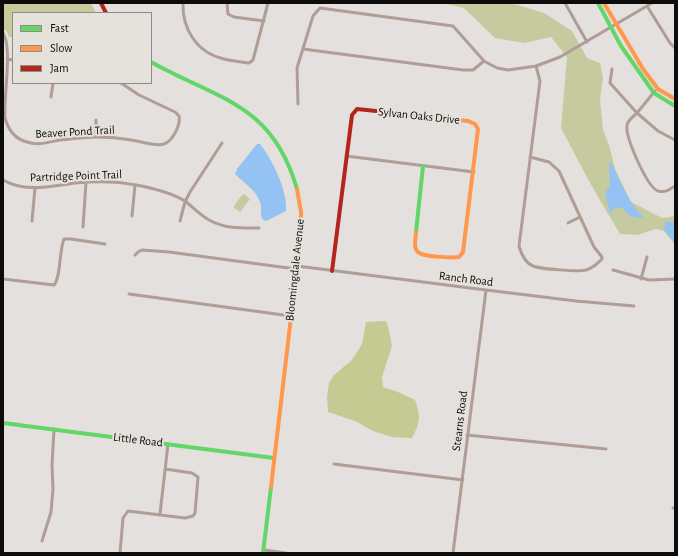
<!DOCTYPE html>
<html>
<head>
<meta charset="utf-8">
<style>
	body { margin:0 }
	#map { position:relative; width:678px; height:556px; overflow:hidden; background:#e3e0dd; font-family:"Alegreya Sans",sans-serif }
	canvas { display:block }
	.frame { position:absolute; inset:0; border:4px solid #0d0c0a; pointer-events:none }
	.legend { position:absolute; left:12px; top:12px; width:140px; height:72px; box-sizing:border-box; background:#e5e1db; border:1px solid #8f8c87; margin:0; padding:5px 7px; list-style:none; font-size:12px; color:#0d0c0a }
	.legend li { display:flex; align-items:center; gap:8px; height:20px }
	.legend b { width:20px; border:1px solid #8f8c87 }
</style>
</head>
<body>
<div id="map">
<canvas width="678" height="556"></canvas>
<div class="frame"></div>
<ul class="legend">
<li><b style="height:5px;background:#63d668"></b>Fast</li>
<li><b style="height:5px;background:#ff974d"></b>Slow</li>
<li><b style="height:5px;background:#b3261e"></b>Jam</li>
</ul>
</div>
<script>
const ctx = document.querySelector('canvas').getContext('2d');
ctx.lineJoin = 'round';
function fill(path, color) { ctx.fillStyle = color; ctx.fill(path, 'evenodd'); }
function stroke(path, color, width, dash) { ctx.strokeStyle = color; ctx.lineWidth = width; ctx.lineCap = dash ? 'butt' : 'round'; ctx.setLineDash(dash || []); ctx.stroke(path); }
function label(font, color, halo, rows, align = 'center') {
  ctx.font = font + ' "Alegreya Sans",sans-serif'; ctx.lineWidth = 4; ctx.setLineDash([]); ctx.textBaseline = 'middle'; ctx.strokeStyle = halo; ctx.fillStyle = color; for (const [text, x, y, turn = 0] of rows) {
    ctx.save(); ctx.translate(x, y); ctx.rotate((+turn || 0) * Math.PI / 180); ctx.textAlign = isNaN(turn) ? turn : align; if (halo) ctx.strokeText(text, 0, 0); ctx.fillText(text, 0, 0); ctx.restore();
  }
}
fill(new Path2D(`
	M3,3h88l5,10h-83v24h-4l-2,-5 -4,-4z
	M443,3h68l33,10 28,18 15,27 13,5 3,15 -3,21 3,31 6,15 6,24 16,33 31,16 8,-1 5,-2v30l-11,-14 -8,-2 -19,6 -17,-1 -30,-51 -29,-55 6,-71 -16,-20 -27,6 -29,-5 -31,-30z
	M244,194l6,5 -10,13 -6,-4v-2l8,-11z`), '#c5cb9f');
fill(new Path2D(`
	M386,321l2,5 4,20 -10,31 1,10 15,5 17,8c6,16 5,23 -3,38l-20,-1 -19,-6 -18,-10 -27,-9 -1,-15 2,-14 5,-8 18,-15 10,-16 4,-22z`), '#c4ca92');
fill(new Path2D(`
	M257,144h3c12,15 28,47 26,67l-20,10 -3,-1c-4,-6 0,-11 -3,-18 -4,-12 -16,-19 -25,-28l2,-5z
	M609,162l2,1c10,19 18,41 34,56l-15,-3 -8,-8 -7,-1 -5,7 -5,-21 5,-7z
	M665,222h10v21l-11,-13z`), '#93c2f3');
stroke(new Path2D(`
	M183,3c-1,26 14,50 41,56 8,2 17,3 25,4l4,-3 15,-57
	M227,3l1,11 6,3 30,4
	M565,3l22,39
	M647,6l23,37 5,5
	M3,33c10,14 0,67 2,85 3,11 10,21 22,24 11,4 22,0 33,-2 12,-1 25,-3 37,-3 11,0 23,1 34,3 9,1 25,7 33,4 9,-3 17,-20 15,-28l-4,-4 -36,-17 -18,-12
	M303,49l160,21h10l11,-9
	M7,59l6,1
	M612,69l-2,14 27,30 18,-22
	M51,97l2,-14
	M298,104l-1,-36 16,-52 7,-8 133,18 31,35 13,7 11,2 28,-4 24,-9 92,-54
	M96,137v-17
	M675,140l-17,-9 -21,-18c-3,3 -9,7 -10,12 -2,12 20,62 31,66 7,2 11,-1 17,-5
	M346,156l128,16
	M530,157l19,5 10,9 35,76 8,10v2c-5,5 -9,9 -16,11 -7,2 -46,-1 -53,-4 -8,-3 -12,-13 -14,-20l21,-165 -4,-15
	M3,180c23,13 48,6 72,3 20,-2 41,-2 61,2 16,3 34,7 49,16 9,7 16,15 26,20 15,8 32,7 48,7
	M132,216l3,-31
	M32,221l3,-33
	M180,221l5,-19 5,-10 32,-49
	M568,223l12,-6
	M83,227l3,-45
	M135,255l3,-3 4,-2 27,2 127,17
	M297,266l189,24 90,11 58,5
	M613,270l36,10 26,-1
	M3,279l51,6c7,-8 5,-34 10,-46h7l34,5
	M641,279l6,-22
	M129,294l162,22
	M467,435l139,14
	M334,464l129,16
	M673,508h2
	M160,514l8,-70
	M42,541l9,-29 2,-23 -1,-24 2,-36
	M264,550l22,3
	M120,553l3,-35 5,-7 57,7 8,-2 2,-3 3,-36 -6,-4 -27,-4
	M453,553l33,-263`), '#af9d96', 3);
stroke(new Path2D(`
	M598,3l23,43 33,47 21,13
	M151,62c68,38 121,41 146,127
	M416,232l7,-66
	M3,423l271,35
	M263,553l8,-66`), '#63d668', 4);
stroke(new Path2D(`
	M604,3l39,66 15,20 17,10
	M376,111l92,10 7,3 3,5 -15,123 -4,5c-7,1 -39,0 -42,-6 -4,-5 -1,-13 -1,-19
	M271,487l30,-255v-20l-4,-23`), '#ff974d', 4);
stroke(new Path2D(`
	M101,3l5,10
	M332,271l20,-156 5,-6 19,2`), '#b3261e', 4);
label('12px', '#0d0c0a', '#e5e1db', [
	["Sylvan Oaks Drive",419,116,6],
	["Beaver Pond Trail",75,132,-3],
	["Partridge Point Trail",76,176,-2],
	["Bloomingdale Avenue",295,270,-84],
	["Ranch Road",466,279,7],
	["Stearns Road",460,421,-83],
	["Little Road",138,440,7]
]);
</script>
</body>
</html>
